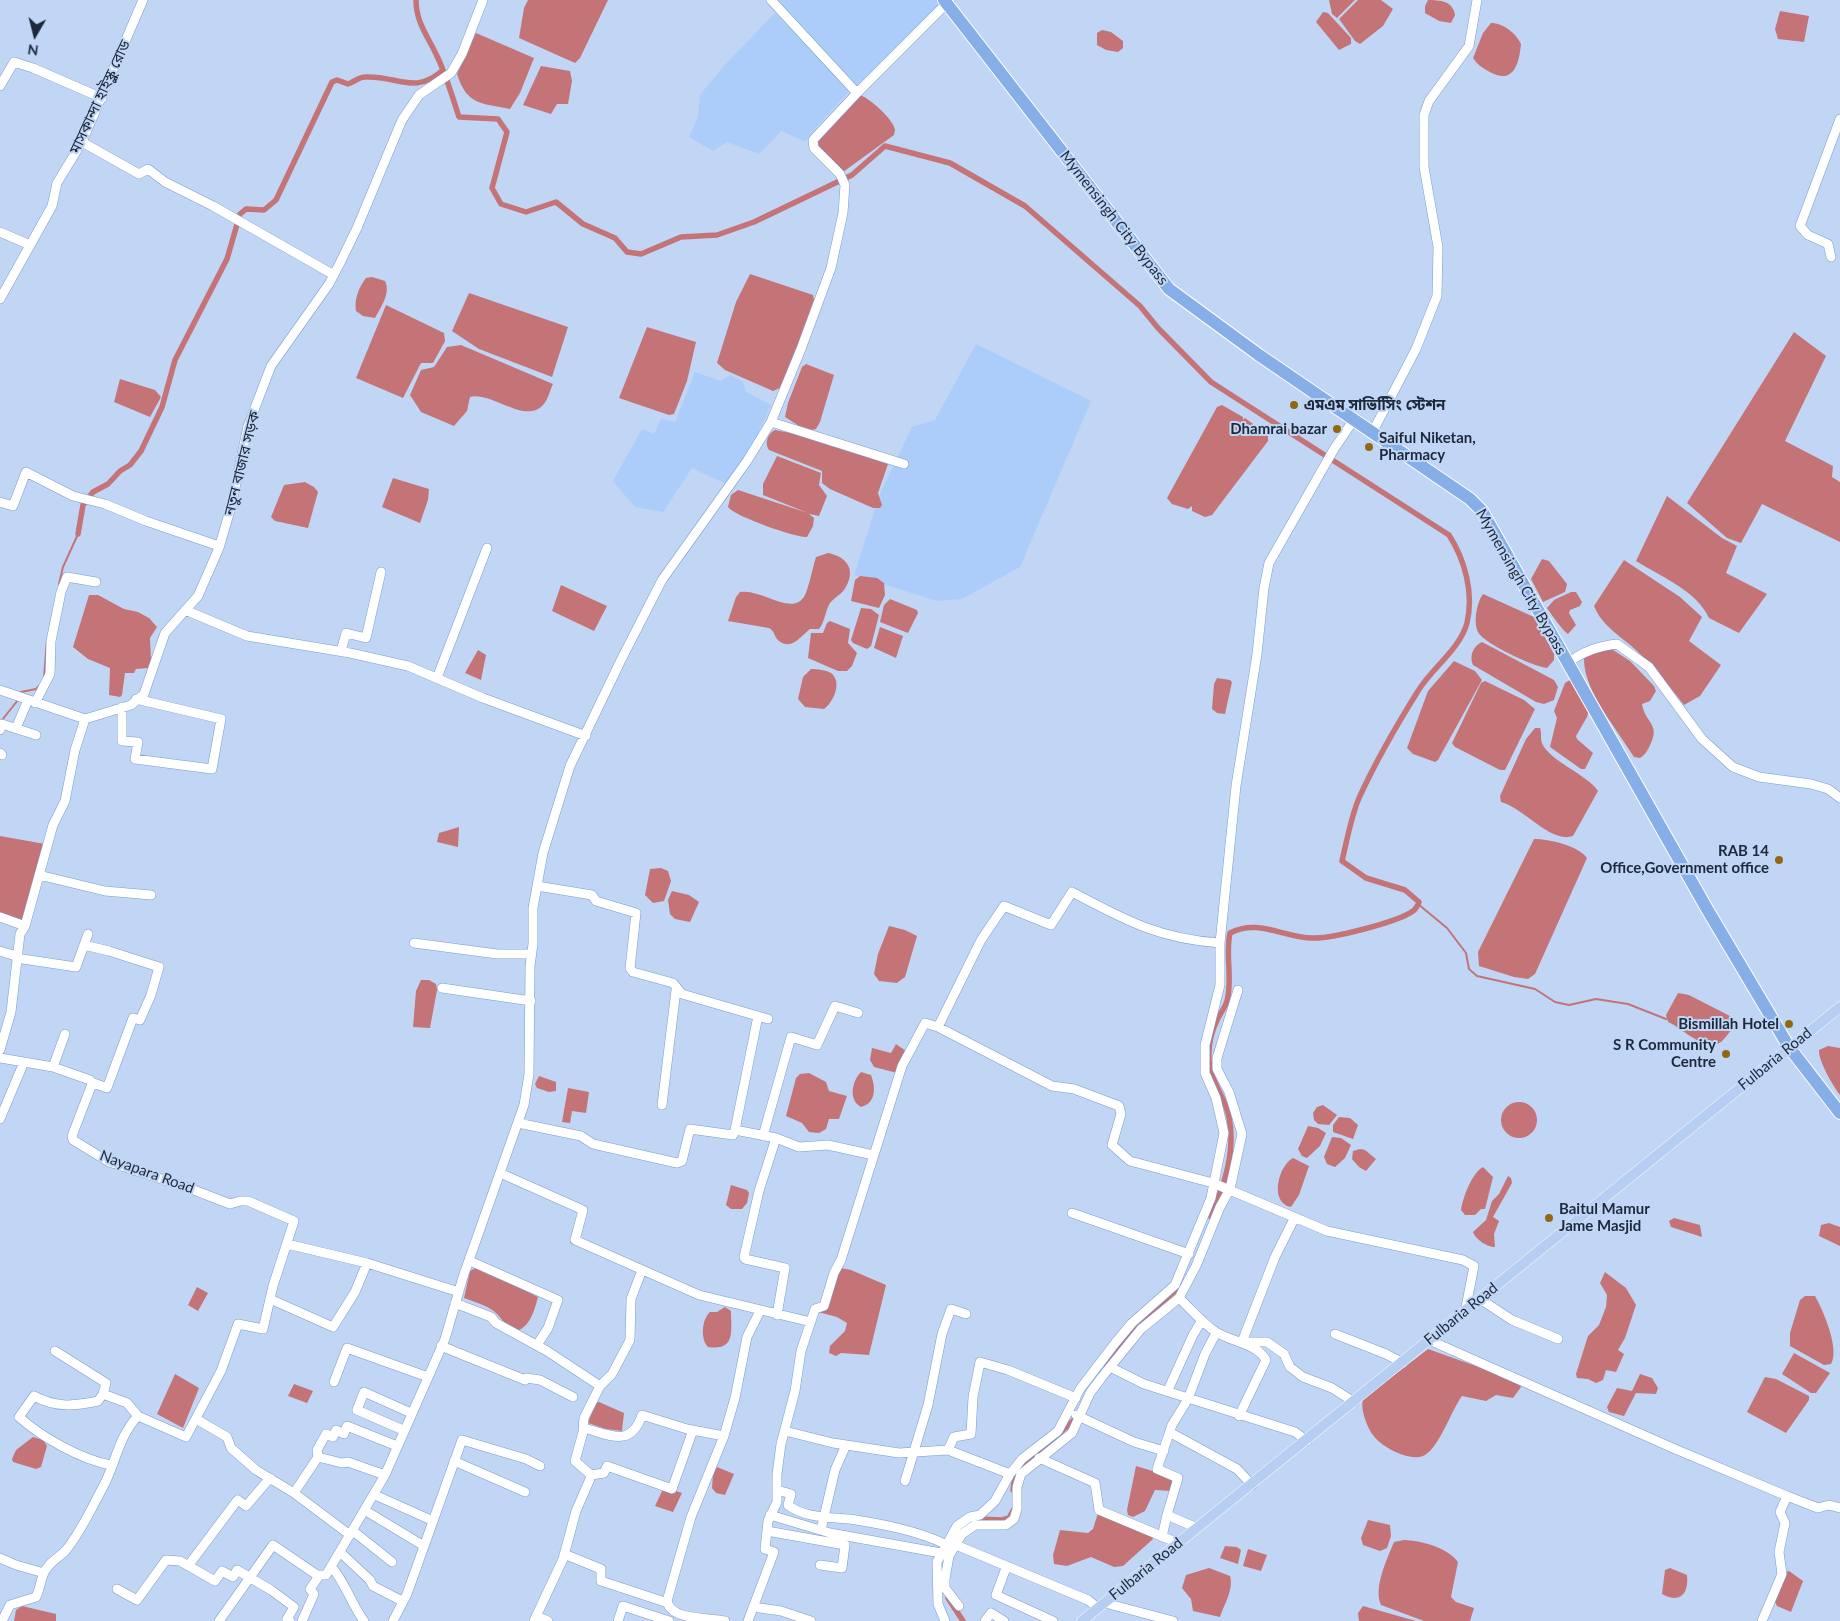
<!DOCTYPE html>
<html>
<head>
<meta charset="utf-8">
<style>
	body { margin:0 }
	#map { position:relative; width:1840px; height:1621px; overflow:hidden; background:#c1d6f5; font-family:Lato,sans-serif }
	canvas { display:block }
	.north { position:absolute; left:10px; top:10px; width:50px; height:50px; -webkit-text-stroke:4px #c1d6f5; paint-order:stroke; rotate:188deg; font-size:14px; font-weight:700; line-height:20px; text-align:center; color:#1c293c }
	.north::after { content:''; display:block; margin:auto; width:18px; height:22px; background:#1c293c; clip-path:polygon(50% 0,100% 100%,50% 72%,0 100%) }
</style>
</head>
<body>
<div id="map">
<canvas width="1840" height="1621"></canvas>
<div class="north">N</div>
</div>
<script>
const ctx = document.querySelector('canvas').getContext('2d');
ctx.lineJoin = 'round';
function fill(path, color) { ctx.fillStyle = color; ctx.fill(path, 'evenodd'); }
function stroke(path, color, width, dash) { ctx.strokeStyle = color; ctx.lineWidth = width; ctx.lineCap = dash ? 'butt' : 'round'; ctx.setLineDash(dash || []); ctx.stroke(path); }
function label(font, color, halo, rows, align = 'center') {
  ctx.font = font + ' Lato,"Noto Sans Bengali",sans-serif'; ctx.lineWidth = 4; ctx.setLineDash([]); ctx.textBaseline = 'middle'; ctx.strokeStyle = halo; ctx.fillStyle = color; for (const [text, x, y, turn = 0] of rows) {
    ctx.save(); ctx.translate(x, y); ctx.rotate((+turn || 0) * Math.PI / 180); ctx.textAlign = isNaN(turn) ? turn : align; if (halo) ctx.strokeText(text, 0, 0); ctx.fillText(text, 0, 0); ctx.restore();
  }
}
fill(new Path2D(`
	M774,0h167l2,3 -87,84z
	M775,13l75,77 -39,43 -5,9 -25,-11 -22,23 -32,-12 -14,9 -24,-14 9,-20 2,-22 22,-27z
	M976,344l115,57 -71,166 -58,32 -25,2 -83,-26 26,-81 32,-67 23,-7z
	M695,372l26,9 9,-6 13,7 3,10 25,13 -21,46 -22,34 -36,-17 -29,44 -28,-5 -22,-26 29,-52 12,5 7,-15 14,3z`), '#acccf9');
fill(new Path2D(`
	M528,0h80l-28,58 -5,5 -56,-25 5,-30z
	M1329,0h26l-18,18 -5,-4z
	M1358,0h23l12,9 -10,17 -23,18 -5,-3 -16,-22z
	M1428,0c12,0 25,1 27,15l-4,8 -12,-2 -14,-8v-7z
	M1780,11l29,5 -5,26 -26,-3 -3,-10z
	M1323,12l5,1 23,25v6l-12,6 -23,-28z
	M1491,23c12,0 25,10 30,21 -2,21 -8,42 -33,27 -6,-3 -11,-7 -15,-13l10,-25z
	M1102,30l9,2 12,9v7l-5,4 -12,-2 -9,-5v-12z
	M476,33l58,25 -14,35 -10,16c-28,-6 -43,-3 -53,-35z
	M541,66l29,5 2,10 -4,23h-11l-6,10 -28,-9z
	M859,95c9,1 36,26 36,35l-1,5 -51,37 -25,-21 -2,-10z
	M750,274l63,21 1,5 -27,74 -7,14 -7,3 -48,-21 -8,-7 19,-61z
	M372,277l13,4c6,12 -4,26 -10,37l-12,-2 -7,-5c-2,-12 3,-24 10,-33z
	M469,293l99,34 -16,50 -73,-28 -27,-18z
	M386,305l58,28 1,8 -12,22h-12l-18,35 -47,-20z
	M647,327l49,15 -9,39 -13,33 -5,1 -50,-17z
	M1794,332l32,24 -41,85 48,25 -1,11 8,5v60l-78,-38 -21,39 -14,-5 -40,-35z
	M461,345l92,39c-3,6 -5,16 -10,21 -18,20 -52,-14 -73,-8l-3,14 -13,15 -33,-14 -11,-17 11,-25 13,-3 13,-20z
	M806,364l28,11 -14,47 -4,7 -5,1 -12,-4 -14,-9 3,-14 14,-36z
	M120,379l35,11 6,7 -11,20 -36,-15z
	M1222,405l21,12v3l2,-2 23,17v6l-56,74 -7,2 -13,-6v-5l-4,3 -16,-5 -5,-6 50,-91z
	M775,430l26,5 87,29 -10,29 4,12 -2,3h-7l-43,-19 -8,-6v-12l-53,-21c-5,-7 -1,-17 6,-20z
	M777,456l44,17 -2,12 8,11 -8,20 -10,-2 5,4 -1,8 -6,11c-11,1 -73,-21 -79,-30l3,-12 7,-5 70,23 -45,-18v-11z
	M393,478l36,11 -1,11 -8,23 -38,-16z
	M305,482l9,5 4,5 -10,36 -33,-7 -4,-4 13,-32z
	M1667,496l55,42 15,8 -11,27 41,21 -28,39 -30,-15c-12,-27 -49,-42 -73,-57z
	M828,553c20,4 29,18 16,37 -4,5 -10,8 -14,13 -5,8 -5,19 -11,26h-9c-8,6 -18,22 -31,12 -5,-4 -4,-10 -10,-13l-41,-7 8,-24 4,-5c22,-4 53,26 65,3 5,-11 7,-26 11,-38z
	M1542,559l7,2 18,23 -2,8 -22,10 -12,-23z
	M1624,560l56,37 22,20 -13,24 32,24 -21,31 -16,9c-14,-18 -29,-36 -45,-52 -16,-16 -36,-25 -45,-47z
	M860,576l17,2 7,5 1,12 -6,13 -28,-7 4,-21z
	M561,585l46,21 -13,25 -42,-20z
	M1571,592h5l6,10 -2,4 -10,4 -1,3 7,12 -8,9c-5,-3 -17,-20 -21,-26l7,-8z
	M1483,594l51,23 20,37v6l-7,8c-13,-1 -64,-25 -69,-36 -5,-10 -1,-30 5,-38z
	M89,595h9l26,14 14,3 11,6 8,9 -7,11 1,22 -3,8 -12,1 -2,4h-9l-3,22 -2,2 -11,-2 1,-27 -22,-9 -15,-12z
	M890,599l27,11 1,3 -10,20 -28,-11 4,-17z
	M861,608l10,1 8,6 -8,31 -4,3 -14,-6 -2,-3z
	M830,621l20,8 -2,14 9,10 -5,13 -5,5h-9l-30,-13 3,-25h12l4,-10z
	M880,627l23,9 -7,22 -22,-10z
	M1482,642l72,38 4,7 -4,13 -10,4 -8,-2 -63,-37c-4,-9 0,-19 9,-23z
	M1610,648l20,13 24,25 2,5 -6,10 -8,3c3,19 19,20 8,41 -2,5 -5,10 -10,13l-6,-1 -6,-9c-16,-26 -45,-59 -44,-91l5,-4z
	M478,650l8,5 -5,25 -16,-7z
	M1454,661l21,10 7,9 -44,80 -3,2 -22,-8 -6,-6 21,-57z
	M811,669c6,0 15,1 20,4 12,9 2,30 -7,36l-19,-2 -7,-8 5,-22z
	M1217,678l13,2 2,2 -7,32 -8,-1 -5,-4 2,-25z
	M1570,680l3,1 16,28 -2,8 -11,19 1,3 16,14 -8,16h-4l-31,-22 7,-29 -3,-7 11,-28z
	M1485,681l39,19 11,9 -30,61h-5l-45,-23 -3,-4 29,-60z
	M1535,728h5c2,5 0,10 2,15 6,17 46,32 56,48l-25,45c-22,8 -49,-28 -72,-34l-1,-6 26,-57z
	M459,827l-1,20 -21,-5 2,-9z
	M0,836l45,8 -23,77 -22,-7z
	M1534,839c15,0 45,7 53,19l-52,116 -7,5 -14,-2 -35,-11 -1,-14z
	M661,868l7,3 3,10 -7,20 -11,2 -8,-8 5,-26z
	M672,891l17,4 10,7 -9,20 -15,-3 -5,-5 -2,-14z
	M889,926l16,4 12,6 -12,41 -8,6 -18,-2 -5,-7 4,-20z
	M421,980h8l7,4 1,6 -7,38 -17,-1 3,-36z
	M1678,993l11,2 41,21 5,6c-2,6 -6,11 -11,17 -15,18 -41,-11 -56,-17l-2,-7z
	M896,1044l10,7 -9,22 -23,-6 -4,-7 2,-12 19,5z
	M1828,1046l12,2v47c-7,-9 -22,-35 -21,-45z
	M861,1072l10,3c5,13 5,28 -10,32 -13,-7 -9,-26 0,-35z
	M809,1073l17,9 3,9 18,5 -8,23h-10l-3,10 -7,4 -10,-1 -7,-9 -16,-7 10,-38 4,-4z
	M539,1076l17,6v9l-7,1 -12,-4 -2,-4z
	M568,1088l21,4 -3,21 -14,-2 -2,12 -8,-1z
	M1501 1120a18 18 0 1 1 36 0a18 18 0 1 1-36 0Z
	M1323,1105l14,10 -8,10 -11,-1 -4,-4 -1,-7 4,-6z
	M1339,1117l11,1 8,7 -5,14 -20,-7v-7z
	M1308,1126l10,2 8,5 -6,13 -13,12 -5,-2 -4,-7z
	M1332,1137l9,1 10,7 -6,13 -10,9 -8,-3 -3,-7z
	M1360,1149l5,1 11,9 -10,12 -7,-4 -7,-8 1,-8z
	M1293,1158l16,8 -10,29 -8,12c-22,-4 -13,-41 2,-49z
	M1483,1167l10,10 -8,32h-4l-6,6h-10l-4,-5c2,-13 11,-37 22,-43z
	M1508,1176l3,2 1,5 -19,34 6,4 -5,13 1,13c-8,0 -20,-8 -22,-15l13,-12 6,-19 7,-7z
	M731,1185l16,5 2,3 -2,10 -5,6h-11l-5,-4z
	M1674,1218l26,7 2,12 -31,-10 -2,-6z
	M1829,1223l11,4v19l-21,-10 2,-11z
	M477,1267l61,30c-3,11 -7,28 -19,33 -14,-5 -13,-6 -22,-16 -7,-8 -23,-12 -33,-16l6,-27z
	M841,1268l10,2 35,15 -17,70 -28,-2 -5,3 -7,-3 1,-7 15,-15 2,-8 -10,-6 -19,-5z
	M1605,1272l21,16 10,17 -11,33 -7,12 6,4 -8,18 -10,-2 -3,10 -7,3 -8,-4 -11,-1 -1,-4 12,-38 11,-11 7,-18 1,-12 -7,-12z
	M197,1287l11,6 -10,18 -10,-6z
	M1805,1296h10c8,14 25,53 16,68l-7,1 -34,-19v-13l10,-33z
	M725,1307l6,4c0,20 5,40 -23,36 -8,-8 -6,-28 2,-35h7z
	M1428,1349l90,32 3,6 -8,11 -17,-3 -10,6 -24,-5c-11,15 -22,50 -37,59 -14,8 -44,-8 -52,-20 -6,-8 -13,-26 -10,-36z
	M1794,1353l36,20 -14,20h-5l-29,-19z
	M175,1374l24,14 -16,40 -26,-14z
	M1640,1374l12,4 6,10 -2,6 -20,-1 -12,23 -15,-4 -2,-5 10,-19 15,3z
	M1765,1377l11,2 33,17v4l-23,33 -39,-21z
	M294,1384l19,7 -6,12 -19,-7z
	M599,1402l25,11 -2,18 -16,-2 -18,-6 7,-20z
	M33,1437l10,3 4,6 -6,21 -5,2 -23,-7 -1,-3 4,-9z
	M1136,1466l40,12 -5,13 -16,-1 -10,21 -12,6 -5,-2 -1,-5z
	M717,1467l17,7 -9,21 -9,-2 -4,-5 1,-14z
	M664,1487l18,6 -9,19 -18,-6z
	M1098,1513l54,23 1,3 -30,27 -9,1 -23,-10 -24,9 -13,-2 -1,-9 7,-25 28,3 5,-4z
	M1368,1520l22,5 1,11 -4,12 -7,3 -17,-6 -2,-7z
	M1404,1540c18,1 43,7 54,22l-7,35 5,5 18,6 -4,13h-46l-43,-16c-8,-17 6,-46 13,-63z
	M1225,1546l12,1 4,3 -3,14 -18,-6z
	M1248,1549l19,6 -6,16 -18,-5z
	M1209,1568l21,8c4,13 -6,29 -10,41l-27,-6 -2,-12 -9,-11 4,-13z
	M1670,1568l17,7c2,19 -7,29 -25,19l3,-24z
	M1789,1571l14,10 -12,31 -14,-6 -2,-4 11,-30z
	M22,1606l34,8v7h-42l2,-11z
	M1363,1606l53,15h-57l-1,-8z`), '#c47477');
stroke(new Path2D(`
	M59,584l4,-17 15,-33
	M44,678l3,-38
	M21,692l15,-3 3,-3
	M2,720l16,-20
	M1418,904l29,24 19,25 3,16 8,7 58,13 20,13 14,3 27,-6 32,5 38,15`), '#c47477', 2);
stroke(new Path2D(`
	M416,0c0,22 11,35 20,54 10,20 16,42 23,63l39,2 9,13 -15,56 9,16 25,8 30,-10 27,22 32,14 12,14 14,2 40,-17 36,-2 37,-13 98,-47 33,-29 65,17 75,43 115,100 18,22 53,54 238,153c16,25 25,58 18,88 -7,26 -35,45 -49,68 -20,32 -43,72 -59,107 -8,19 -12,42 -17,63l24,17 39,12 14,12c-1,3 -4,8 -6,9 -15,11 -82,28 -100,27 -29,0 -55,-20 -83,-5 -5,22 3,46 -3,68 -2,6 -6,12 -9,17 -6,12 -10,28 -9,41 0,20 16,38 20,58 7,35 -5,68 -18,100
	M78,534l5,-29 10,-13 15,-8 12,-13 10,-6 11,-14 21,-44 13,-47 52,-101 13,-45 6,-5 18,1 12,-10 56,-118 5,-2 11,4c6,-2 11,-7 17,-7 32,-2 49,19 78,-7
	M1106,1365l30,-40 46,-40
	M1013,1490l2,-15 3,-5 56,-50
	M959,1529l17,-10 26,1 7,-2 5,-9
	M948,1598l15,23`), '#c47477', 5.5);
const minor = new Path2D(`
	M771,0l86,93
	M0,86l14,-24 19,6 69,30
	M82,142l57,32 9,-5 17,13 48,24 121,69
	M0,232l30,13
	M1831,257l-3,-13 -20,-9 -8,-9 40,-107
	M0,299l52,-93 5,-23 25,-41 61,-142
	M771,422l133,42
	M1372,433l44,-84 21,-53 1,-49 -14,-80v-52l5,-14 40,-55 8,-46
	M0,502l13,4 13,-34 47,24 32,8 41,17 73,25
	M185,610l62,26 103,17 58,13 75,32 103,38
	M341,651l5,-18 20,5 15,-66
	M1568,663c15,-12 30,-17 49,-19l32,23 53,72 31,28 26,10 52,7 17,5 12,9
	M437,678l50,-130
	M0,690l85,29 46,-14 13,-11 21,-61 33,-37 21,-48 12,-41 17,-81 23,-60 58,-82 11,-21 17,-35 45,-108 17,-25 32,-22 11,-19 21,-54
	M35,703l15,-29 1,-33 10,-49 6,-15 29,5
	M122,707v34l16,1 -3,17 77,10 9,-50 -85,-20
	M16,728l12,-28
	M0,730l2,-6 34,11
	M0,753l2,2
	M39,875l66,16 46,4
	M537,886l55,9 4,6 40,12 -6,55 3,4 40,11 9,11 86,25
	M0,917l25,9
	M414,943l83,11h34
	M84,945l25,6 50,16 -8,28 -11,25 -7,-2 -26,70 -16,-6
	M0,951l16,5
	M16,958l60,9 12,-33
	M442,988l89,13
	M1238,990l-21,68v11l12,23 13,42 -12,55 -10,18 -24,59 -17,32c12,11 23,25 37,34 16,10 40,11 50,28l-27,56
	M938,1027l43,-87 23,-34 47,19 21,-33c53,28 87,47 148,51
	M0,1050l11,-38 9,-78 5,-8 28,-101 12,-24 10,-51 10,-31
	M0,1058l53,9 37,13 2,4 -20,52 1,4 36,22 77,25 44,17 10,-3h8l46,20 -21,65 -10,43 -25,-5 -17,47 -35,66 -48,-21c-20,21 -22,47 -35,71 -11,20 -22,45 -37,63 -7,8 -19,13 -23,25 -3,8 -3,14 -7,22l-26,8 -8,16
	M53,1067l12,-33
	M662,1105l14,-115
	M0,1119l24,-57
	M518,1123l63,13 12,8 84,19 5,-2 8,-32 43,6 2,-5 41,8 23,9 29,-2 45,10
	M735,1130l23,-114
	M763,1136l28,-99 26,8 18,-39 23,7
	M776,1138l-17,53 -15,66 1,2 40,9 -8,47
	M500,1173l83,37 -8,30 124,55 112,27
	M1072,1213l117,41
	M1294,1219l-19,38 -33,85h25l17,12 6,13 13,10 29,11 22,14
	M287,1244l80,19 92,29
	M470,1261l88,39 -10,28 -11,17
	M270,1299l63,28 22,-35 12,-29
	M1480,1299l32,21 46,19
	M455,1303l36,14 5,6 51,28 53,35 -16,32 -1,14 -8,29 16,14 -1,4 -14,32 -13,48 -29,62
	M1335,1334l51,20 17,9
	M1429,1340l246,109 112,47 31,12 11,-3 11,3
	M441,1346l84,34 1,-2 14,2 33,17
	M55,1351l51,32 -3,11 24,9 11,13
	M1110,1367l34,17 151,48 12,9
	M334,1382l13,-34 81,29
	M600,1386l12,-12 18,-34 1,-41 11,-29
	M1168,1390l25,-55 9,-15
	M103,1394l-5,7c-23,5 -42,7 -64,-5l-15,21c22,20 63,43 92,48
	M1076,1415l58,27 30,9
	M196,1419l31,18 4,11 25,22 38,23 56,42
	M584,1428c26,7 47,20 58,-13l45,14 37,7
	M403,1430l-46,-20 7,-18 47,21
	M785,1431l48,12 66,10 49,-3 62,24 -15,27 -15,14 -10,2 -13,9 -20,36 1,42 7,17
	M1171,1433l66,36 15,16
	M948,1450l6,-13 17,-3 2,-37 7,-35 28,8 68,28
	M318,1457l24,6 6,-1 37,13
	M1039,1458l56,25 4,27 79,33
	M454,1461l71,31
	M1010,1474l12,-15 36,-28 22,-42 36,-47 16,-19 43,-38 36,-87 13,-65 -8,-35 -11,-25v-28l15,-60v-42l16,-157 21,-132 7,-66 5,-25 65,-114 19,-28
	M591,1475l13,-2 3,-7 65,23 21,-59
	M905,1481l23,-76 14,-71 9,-25 15,5
	M777,1490l14,4 -3,11c17,14 47,12 68,15 31,5 61,11 89,24
	M294,1493l24,-36 -1,-7 9,-16 7,3 3,-7 8,4 3,-8 50,20
	M375,1495l56,25
	M366,1511l58,35
	M770,1515l60,18 111,20
	M1167,1515l11,-37 -21,-9 15,-44 16,-26 17,-45 11,-21
	M821,1530l14,-60 11,-25
	M353,1531l39,31
	M767,1531l78,14 -3,23 -22,-3
	M1162,1537l5,-22 30,13
	M956,1545l132,55 10,8
	M341,1553l29,27 3,6 29,15
	M564,1554l37,15v12l67,22
	M0,1558l16,7 28,8
	M188,1566l48,-64 2,-2 8,6 24,-28
	M331,1567c11,9 22,40 33,54
	M1006,1568l-10,27 57,26
	M117,1589l20,11 29,-40 14,1 35,20 7,-10 11,6 4,-7 34,20 23,17 -7,12 3,2
	M1105,1603l68,18
	M959,1606l-14,-18v-9l4,-23 13,-22 13,-9h31l8,-6 3,-10v-22l4,-13 51,-41 18,-40 12,-16 39,-48 38,-31
	M753,1607l28,4 30,10
	M536,1616l12,5
	M219,1621l54,-76 44,30h9l59,-100 60,-136 18,-62 61,-172 5,-31 1,-108 3,-22v-36l10,-55 27,-87 51,-106 41,-80 85,-119 24,-39 30,-73 30,-81 12,-55 2,-28 -5,-11 -26,-26 -1,-8 44,-47 93,-93
	M302,1621l12,-27 -4,-5 9,-13
	M393,1621l14,-27 55,-154 64,19 14,7
	M618,1621l5,-15 46,15
	M725,1621c-17,-4 -54,0 -58,-20l24,-84 33,-81 11,-38 12,-61 13,-26
	M748,1621l26,-69 -9,-3 3,-28 9,-19v-28l4,-30 14,-53 6,-40 14,-42 9,-3 10,-33 7,-13 61,-194 23,-43 13,4 114,59 22,3 45,17 2,8 -9,31 18,16 83,22 114,48 136,29 11,6 -9,46
	M985,1621l6,-8 13,8
	M1762,1621l20,-47 -3,-22 6,-29 -5,-11 7,-16`);
const major = new Path2D(`
	M1082,1621l758,-614`);
const highway = new Path2D(`
	M944,0l225,289 90,66 211,144 12,12 225,398 82,138 51,66`);
stroke(minor, '#799bcb', 10);
stroke(major, '#fff', 11);
stroke(highway, '#fff', 14);
stroke(minor, '#fff', 9);
stroke(major, '#b6cef1', 10);
stroke(highway, '#86aee7', 12);
for (const [x, y, r, color] of [
	[1294,405,5,"#936712"],
	[1337,429,5,"#936712"],
	[1369,447,5,"#936712"],
	[1779,860,5,"#936712"],
	[1789,1024,5,"#936712"],
	[1726,1054,5,"#936712"],
	[1549,1218,5,"#936712"]
]) { const dot = new Path2D(); dot.arc(x, y, r, 0, 2 * Math.PI); ctx.fillStyle = color; ctx.fill(dot); stroke(dot, '#c1d6f5', 2); }
label('15px', '#1c293c', '#c1d6f5', [
	["মাসকান্দা হাইস্কুল রোড",100,97,-65],
	["Mymensingh City Bypass",1114,218,52],
	["নতুন বাজার সড়ক",242,463,-76],
	["Mymensingh City Bypass",1521,582,60],
	["Fulbaria Road",1775,1059,-39],
	["Nayapara Road",147,1172,20],
	["Fulbaria Road",1461,1314,-39],
	["Fulbaria Road",1146,1569,-39]
]);
label('bold 15px', '#1c293c', '#c1d6f5', [
	["এমএম সাভ‌িসি‌িং স্ট‌েশন",1304,405,"left"],
	["Dhamrai bazar",1327,429],
	["Saiful Niketan,",1379,438,"left"],
	["Pharmacy",1379,455,"left"],
	["RAB 14",1769,851],
	["Office,Government office",1769,868],
	["Bismillah Hotel",1779,1024],
	["S R Community",1716,1045],
	["Centre",1716,1062],
	["Baitul Mamur",1559,1209,"left"],
	["Jame Masjid",1559,1226,"left"]
], 'right');
</script>
</body>
</html>
